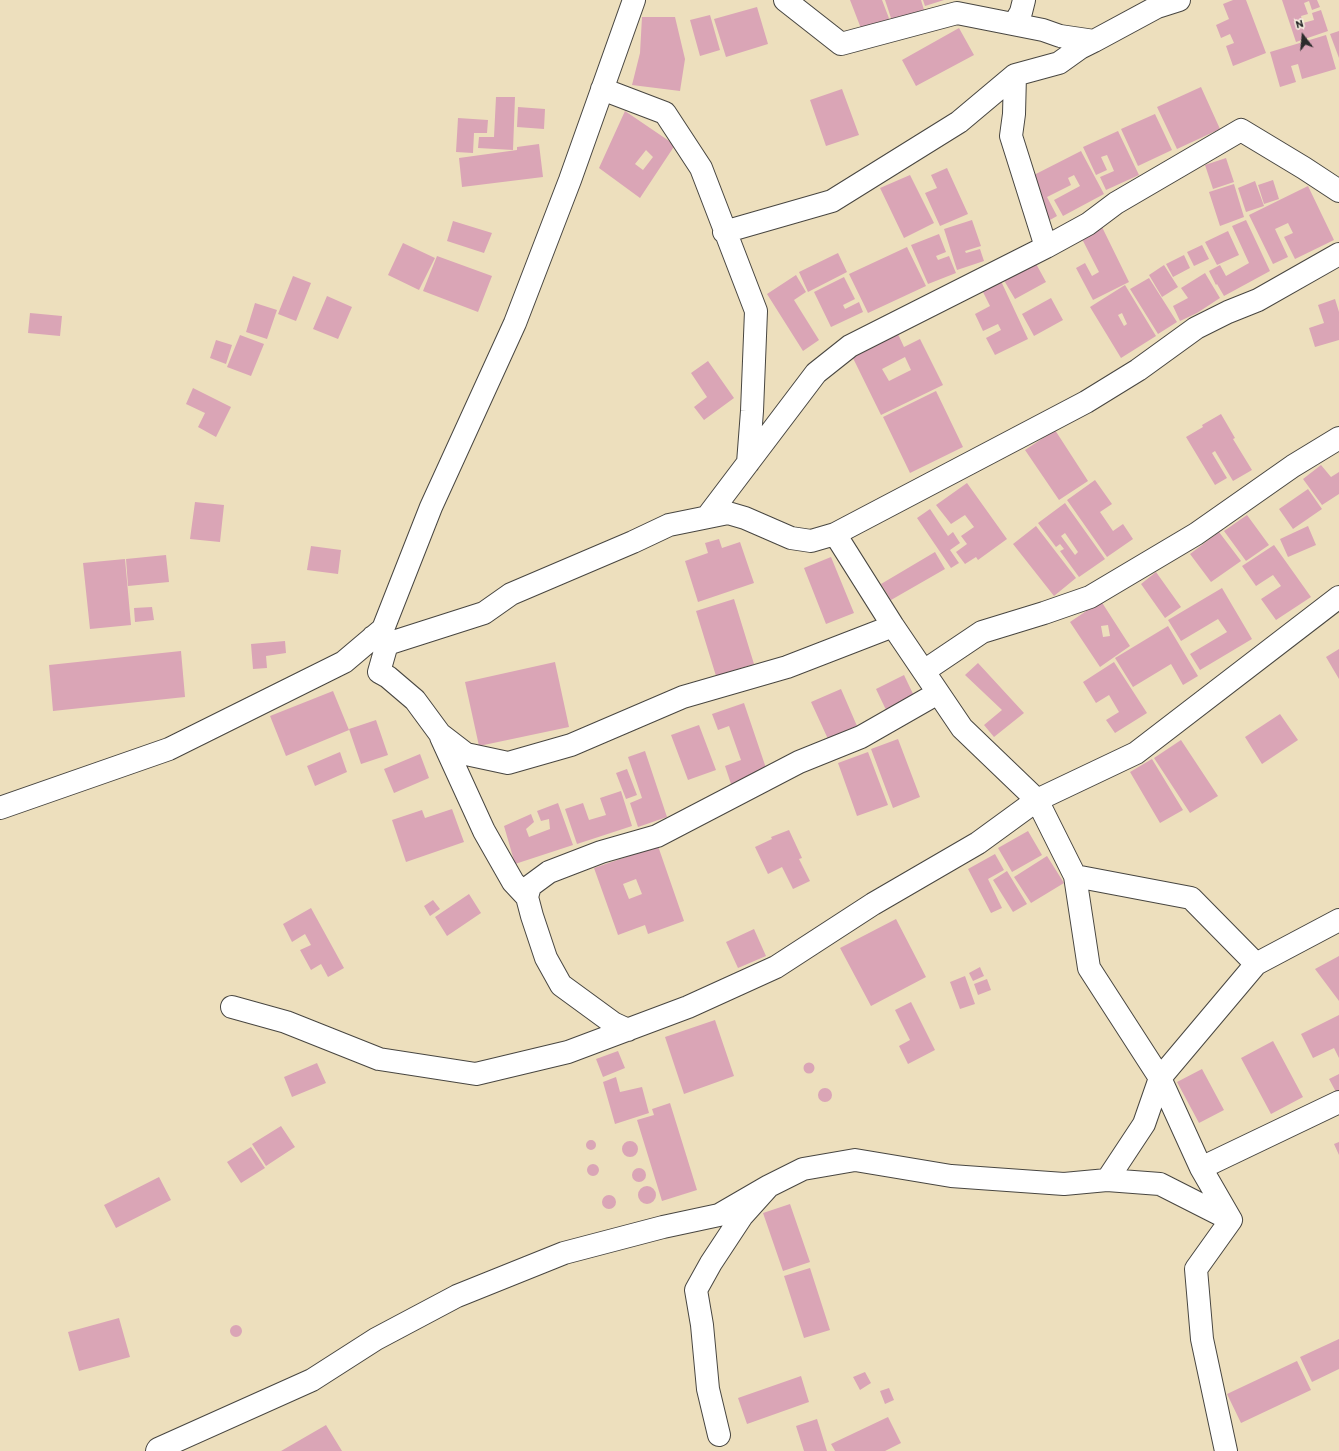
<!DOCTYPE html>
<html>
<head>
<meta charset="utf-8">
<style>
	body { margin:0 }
	#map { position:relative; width:1339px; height:1451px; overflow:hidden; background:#eddfbd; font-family:Itim,sans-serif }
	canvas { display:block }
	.north { position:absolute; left:1283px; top:16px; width:40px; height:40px; -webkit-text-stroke:3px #fcf5e5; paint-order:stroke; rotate:344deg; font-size:11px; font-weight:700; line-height:16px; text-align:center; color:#2b2b2b }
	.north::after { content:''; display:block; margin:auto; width:14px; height:18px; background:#2b2b2b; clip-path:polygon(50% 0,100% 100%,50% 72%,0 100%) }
</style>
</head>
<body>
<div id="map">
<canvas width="1339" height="1451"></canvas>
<div class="north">N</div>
</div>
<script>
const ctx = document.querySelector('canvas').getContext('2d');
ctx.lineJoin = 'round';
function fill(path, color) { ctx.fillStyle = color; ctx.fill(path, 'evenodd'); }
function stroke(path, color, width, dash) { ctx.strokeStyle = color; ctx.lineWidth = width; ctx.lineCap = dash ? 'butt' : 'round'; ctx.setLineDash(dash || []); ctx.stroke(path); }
fill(new Path2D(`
	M850,0h32l8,21 -28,10z
	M885,0h36l3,10 -32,11z
	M923,0h21l-19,6z
	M1233,0h13l20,53 -33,13 -7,-20 8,-3 -4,-9 -9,4 -5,-13 13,-6 -6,-15z
	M1282,0h35l3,7 -8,3 -3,-9 -5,2 4,11 -7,2 2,7 11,-3 -2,-7 9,-3 7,21 -32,11z
	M757,7l11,37 -42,13 -12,-38z
	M710,15l10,35 -20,6 -10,-36z
	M642,17h33l10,42 -5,32 -48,-6 8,-32z
	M959,28l15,27 -58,31 -14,-26z
	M1339,31v27l-9,-24z
	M1326,35l10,34 -34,10 -4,-15 -7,2 5,16 -16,5 -10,-35z
	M1201,87l19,42 -43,20 -20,-42z
	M842,89l17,46 -33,11 -16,-46z
	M496,97h19l-2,53 -35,-2 1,-11h15z
	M518,107l27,2 -1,20 -27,-2z
	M625,111l50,34 -35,53 -41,-30zM646,150l7,7 -10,13 -8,-6z
	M1155,114l17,36 -34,16 -17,-37z
	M458,118l30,2 -1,13h-13l-1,20 -17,-1z
	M1118,131l21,44 -33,15 -6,-13 14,-6 -7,-16 -6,2 6,13 -11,5 -13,-28z
	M539,144l4,33 -81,10 -3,-29 58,-8v-3z
	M1081,151l23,43 -41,22 -9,-16 26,-14 -6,-11 -6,3 3,7 -24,12 10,19 -7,4 -22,-42z
	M1226,158l8,24 -21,7 -8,-24z
	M947,168l21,46 -28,12 -15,-33 12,-5 -6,-13z
	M910,175l24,48 -30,15 -24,-50z
	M1273,180l6,19 -15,5 -6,-19z
	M1255,181l9,25 -18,6 -8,-24z
	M1234,184l10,33 -24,9 -11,-34z
	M1308,186l26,54 -39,19 -11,-22 9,-4 -5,-10 -13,6 13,28 -15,7 -24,-49z
	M972,220l9,26 -16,5 1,2 14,-4 4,12 -27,9 -13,-41z
	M1246,220l24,51 -46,25 -7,-12 -1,1 -7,-14 11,-6 6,11 23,-13 -17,-37z
	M453,221l39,12 -8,20 -37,-12z
	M1102,227l27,55 -36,18 -17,-32 9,-5 7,13 7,-4 -18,-35z
	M1228,231l11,24 -22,10 -12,-23z
	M939,234l7,18 -10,4 2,4 11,-4 7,17 -28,11 -17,-39z
	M403,243l32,15 -16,32 -31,-15z
	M1202,245l7,14 -15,7 -7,-14z
	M907,247l19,39 -58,27 -19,-39z
	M838,253l9,19 -39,20 -9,-20z
	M1184,255l6,13 -17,9 -7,-13z
	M437,256l55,20 -14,36 -55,-21z
	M1034,260l12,22 -31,17 -13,-22z
	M1164,265l14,22 -16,10 -13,-22z
	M1205,273l15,25 -23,15 -17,8 -7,-15 15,-8 -7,-10z
	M796,275l10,17 -12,8 25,40 -16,11 -36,-57z
	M293,276l18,7 -15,38 -18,-7z
	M844,277l11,22 -12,6 2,4 14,-7 4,10 -32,15 -17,-35z
	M1149,278l28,44 -19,12 -28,-45z
	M1000,279l28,60 -33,16 -9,-17 15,-8 -3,-6 -15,7 -8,-17 15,-8 -9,-18z
	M1125,285l31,51 -35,22 -31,-51zM1122,313l5,11 -3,2 -6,-11z
	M327,296l25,11 -14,32 -25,-10z
	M1051,298l12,22 -29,16 -12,-22z
	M1335,299l4,13v28l-24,7 -6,-19 15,-5 -6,-18z
	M255,303l22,7 -10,29 -21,-7z
	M30,313l32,3 -2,20 -32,-3z
	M897,332l7,15 16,-8 23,46 -62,30 -30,-61zM905,357l6,13 -22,11 -7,-12z
	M240,335l24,9 -13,32 -24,-9z
	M216,340l16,5 -6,19 -16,-6z
	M708,361l26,37 -30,22 -10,-13 13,-10 -16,-24z
	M193,388l38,19 -15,30 -18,-10 7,-14 -19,-9z
	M936,391l27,56 -53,26 -27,-56z
	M1221,414l14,24 -2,1 19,31 -19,11 -18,-30 -3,2 15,25 -12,7 -29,-48 17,-10 -1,-2z
	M1055,430l33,51 -29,19 -34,-50z
	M1321,465l10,12 8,-5v22l-17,11 -19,-26z
	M1095,480l17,24 -12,8 13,19 10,-7 10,15 -26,18 -40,-57z
	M967,483l40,56 -29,21 -2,-3 -11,7 -9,-12 11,-8 -6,-8 13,-9 -9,-12 -14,9 -15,-19z
	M1308,489l14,20 -29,20 -14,-20z
	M195,502l29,3 -4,37 -30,-3z
	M1065,503l40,56 -26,18 -19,-26 4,-2 -4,-5 -4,3 -18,-24zM1065,533l13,19 -3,3 -14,-19z
	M930,509l18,27 5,-4 7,11 -10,7 9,13 -8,5 -34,-50z
	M1247,515l22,30 -23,16 -22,-30z
	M1036,526l40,52 -22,18 -41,-52z
	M1308,526l8,19 -28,12 -8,-18z
	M1219,532l22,29 -30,21 -21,-28z
	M719,539l3,9 18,-6 14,41 -56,19 -13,-41 23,-8 -3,-10z
	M1274,545l37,52 -35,23 -15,-21 20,-13 -8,-11 -17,11 -14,-20z
	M311,546l30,4 -3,24 -31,-4z
	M935,552l10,17 -54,31 -10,-16z
	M166,555l3,27 -41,4 -2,-27z
	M831,557l23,56 -28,11 -22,-56z
	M125,559l6,66 -41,4 -7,-66z
	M1156,572l25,35 -16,11 -24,-34z
	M1222,588l30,51 -52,31 -10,-16 37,-22 -9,-13 -37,22 -13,-21z
	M734,599l20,65 -38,12 -20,-65z
	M1101,601l29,45 -30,21 -30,-45zM1108,625l2,11 -7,1 -2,-11z
	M152,607l2,13 -19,2 -1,-14z
	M1168,626l30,50 -15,9 -12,-21 -38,23 -18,-29z
	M285,641l1,12 -20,3 1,12 -14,1 -2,-25z
	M1339,649v30l-13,-22z
	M181,651l4,46 -132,14 -4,-46z
	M555,662l14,65 -90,19 -14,-64z
	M1114,662l33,51 -32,20 -9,-13 13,-8 -10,-17 -13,8 -13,-21z
	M978,663l46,50 -30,24 -10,-12 18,-15 -37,-35z
	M904,675l11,23 -28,14 -11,-23z
	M841,689l16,37 -29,13 -17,-37z
	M333,691l16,39 -63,26 -16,-40z
	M744,703l24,71 -36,13 -7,-21 16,-6 -12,-34 -11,4 -6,-16z
	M1280,714l18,26 -36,24 -17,-27z
	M376,720l12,35 -27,9 -12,-35z
	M699,725l17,45 -28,10 -17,-45z
	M898,739l22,58 -27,11 -22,-59z
	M1181,740l37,56 -28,17 -36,-55z
	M645,751l22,66 -29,10 -8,-24 12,-5 -14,-41z
	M340,752l7,20 -32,14 -8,-20z
	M868,752l20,53 -31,11 -19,-53z
	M420,754l9,24 -35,15 -10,-24z
	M1152,759l31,51 -23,13 -30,-51z
	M627,769l10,26 -11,4 -10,-26z
	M621,791l11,35 -55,18 -12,-35 18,-6 6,17 17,-5 -6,-17z
	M558,803l15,42 -58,19 -11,-38 27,-12 3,8 -8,7 3,8 21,-8 -1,-10 -8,2 -4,-10z
	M452,809l12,33 -58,20 -14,-42 30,-10 3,8z
	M789,830l13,28 -3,1 11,22 -17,8 -11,-22 -14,7 -13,-27 17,-8 -1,-2z
	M1028,831l14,24 -30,17 -14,-24z
	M658,846l26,75 -36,13 -3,-9 -27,10 -24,-67zM636,879l6,15 -13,5 -6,-15z
	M995,854l9,16 -16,9 14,29 -11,5 -23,-44z
	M1047,856l17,27 -33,20 -17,-26z
	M1007,871l20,33 -14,8 -20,-32z
	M469,894l12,19 -34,23 -12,-19z
	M433,900l7,9 -10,7 -6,-10z
	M311,908l33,60 -16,9 -7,-13 -10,6 -11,-20 11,-5 -6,-11 -13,8 -9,-18z
	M896,919l30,58 -55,29 -31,-58z
	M754,929l12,27 -28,12 -12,-26z
	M1339,956v45l-24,-32z
	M980,967l4,9 -11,5 -4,-8z
	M965,976l10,28 -15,5 -10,-27z
	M987,979l4,11 -13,5 -4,-11z
	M911,1002l24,48 -27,14 -9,-18 11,-6 -15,-30z
	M1339,1015v43l-5,-10 -21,10 -12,-24z
	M715,1020l19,56 -50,18 -19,-57z
	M1273,1041l30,56 -32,17 -30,-56z
	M618,1051l7,17 -22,9 -7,-18z
	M803.5 1068a5.5 5.5 0 1 1 11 0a5.5 5.5 0 1 1-11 0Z
	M317,1063l9,20 -34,14 -8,-20z
	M1202,1069l22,41 -25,13 -22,-41z
	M1339,1074v17l-3,1 -7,-13z
	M616,1077l4,15 22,-5 7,26 -34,11 -12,-42z
	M818 1095a7 7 0 1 1 14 0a7 7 0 1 1-14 0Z
	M670,1103l27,87 -35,11 -25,-81 17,-5 -2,-6z
	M281,1126l14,21 -29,19 -14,-22z
	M586 1145a5 5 0 1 1 10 0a5 5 0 1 1-10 0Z
	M622 1149a8 8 0 1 1 16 0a8 8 0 1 1-16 0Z
	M1339,1142v13l-5,-11z
	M251,1147l14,21 -24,15 -14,-21z
	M587 1170a6 6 0 1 1 12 0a6 6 0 1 1-12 0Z
	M632 1175a7 7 0 1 1 14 0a7 7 0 1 1-14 0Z
	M159,1177l12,23 -55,28 -12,-23z
	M638 1195a9 9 0 1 1 18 0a9 9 0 1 1-18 0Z
	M602 1202a7 7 0 1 1 14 0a7 7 0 1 1-14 0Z
	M790,1204l20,58 -27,9 -20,-58z
	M810,1268l20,62 -26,8 -20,-62z
	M119,1318l11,39 -51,14 -11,-39z
	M230 1331a6 6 0 1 1 12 0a6 6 0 1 1-12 0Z
	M1339,1339v30l-27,13 -12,-25z
	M1297,1361l14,29 -70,33 -14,-29z
	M865,1372l6,11 -11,7 -7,-13z
	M801,1376l8,26 -62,22 -9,-26z
	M889,1388l5,12 -9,4 -5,-13z
	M888,1417l13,26 -16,8h-50l-4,-7z
	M817,1419l10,32h-23l-8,-25z
	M326,1425l16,26h-61z`), '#daa5b6');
const street = new Path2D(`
	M785,0l56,44 116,-31 86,17 17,6 34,5 63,-34 22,-7
	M1014,24l7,-12 3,-12
	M602,89l63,24 36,55 55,143 -4,100 -4,52
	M724,232l108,-31 127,-79 56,-47
	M1046,247l-35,-111 3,-22 1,-39 44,-12 21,-15 14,-7
	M707,517l109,-144 34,-27 196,-99 42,-23 28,-21 125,-73 63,38 35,23
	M835,534l58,92 69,102 75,72 38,76 116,22 65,66
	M373,637l14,7 97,-31 27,-19 122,-52 36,-17 59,-12 17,5 46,20 20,3 24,-7 251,-132 52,-32 58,-42 32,-16 30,-12 81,-46
	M387,644l-8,28 9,5 27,23 25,34 26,20 42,9 63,-18 112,-48 104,-30 106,-41
	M924,671l58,-39 62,-19 46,-16 106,-63 97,-68 46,-28
	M441,737l43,94 29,51 14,15
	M0,808l169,-59 175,-87 39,-33 48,-122 84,-184 55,-143 64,-180
	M1075,876l14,92 71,110 -16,46 -37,56 53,4 71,36
	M232,1007l54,15 93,37 97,15 92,-22 120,-45 88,-40 97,-63 105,-61 59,-43 99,-47 203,-156
	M628,1030l-15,-7 -52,-38 -15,-27 -14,-42 -5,-19 3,-11 19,-14 52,-20 56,-16 142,-74 62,-25 77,-44
	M1201,1168l138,-66
	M719,1435l-11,-46 -6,-64 -6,-35 15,-27 31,-47 27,-30 34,-17 52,-9 96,16 113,8 43,-4
	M157,1451l1,-2 154,-69 64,-41 81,-43 107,-43 99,-26 56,-12 50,-29
	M1226,1451l-24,-112 -6,-70 35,-49 -30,-52 -41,-90 96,-114 83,-44`);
stroke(street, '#484641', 24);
stroke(street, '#fff', 22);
</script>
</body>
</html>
